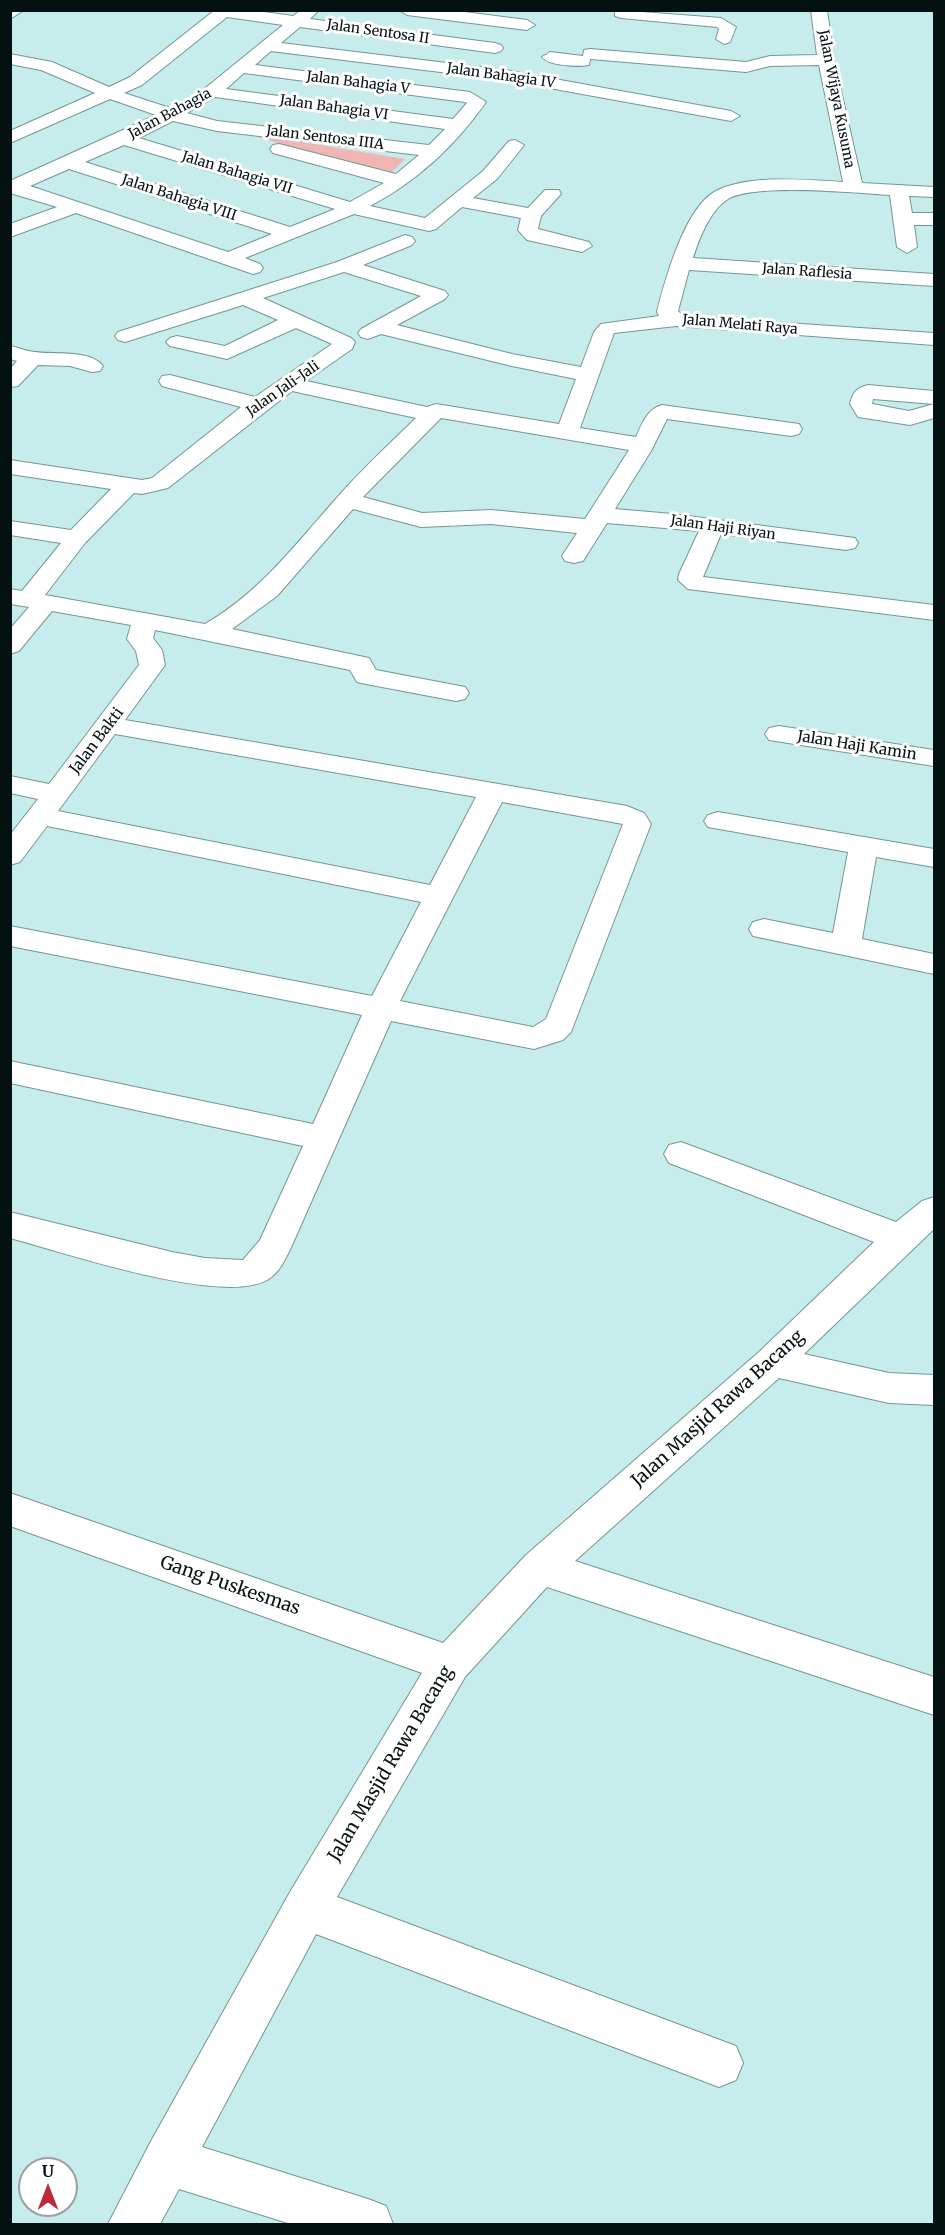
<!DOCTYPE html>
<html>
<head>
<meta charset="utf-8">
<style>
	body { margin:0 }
	#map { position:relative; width:945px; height:2235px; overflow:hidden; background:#c6eceb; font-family:Merriweather,serif }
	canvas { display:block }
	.frame { position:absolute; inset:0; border:12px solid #041111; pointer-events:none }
	.north { position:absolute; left:18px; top:2157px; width:60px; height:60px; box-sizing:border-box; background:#fff; border:2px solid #9ba0a0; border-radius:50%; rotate:0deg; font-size:16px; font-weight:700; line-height:24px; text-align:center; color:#041111 }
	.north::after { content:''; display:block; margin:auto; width:21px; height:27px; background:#bb2a38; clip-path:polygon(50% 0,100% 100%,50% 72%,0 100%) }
</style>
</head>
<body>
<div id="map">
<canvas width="945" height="2235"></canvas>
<div class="frame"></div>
<div class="north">U</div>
</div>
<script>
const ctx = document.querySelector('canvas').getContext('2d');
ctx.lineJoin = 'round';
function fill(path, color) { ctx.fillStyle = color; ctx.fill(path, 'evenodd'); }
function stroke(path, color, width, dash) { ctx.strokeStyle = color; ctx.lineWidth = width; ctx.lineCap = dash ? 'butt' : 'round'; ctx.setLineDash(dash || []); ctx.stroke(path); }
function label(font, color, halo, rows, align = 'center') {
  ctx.font = font + ' Merriweather,serif'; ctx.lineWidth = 6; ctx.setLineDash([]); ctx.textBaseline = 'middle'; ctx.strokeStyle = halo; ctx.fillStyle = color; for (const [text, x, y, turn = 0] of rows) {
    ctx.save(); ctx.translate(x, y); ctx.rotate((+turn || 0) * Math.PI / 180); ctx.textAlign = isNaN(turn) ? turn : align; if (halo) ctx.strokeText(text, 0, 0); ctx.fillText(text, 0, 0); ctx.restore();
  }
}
fill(new Path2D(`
	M247,133l158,26 -17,17 -11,-1z`), '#f1b5b3');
const minor = new Path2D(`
	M10,10h14l-14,9z
	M215,10h34l44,6 8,-6h18l-9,9 185,24 6,2 2,3 -2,3 -6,2 -195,-26 -19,16 224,27 226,41 9,5 -9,5 -226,-41 -234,-29 -16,14 215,27 16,10c-30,43 -70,80 -116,104l55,12 58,-47 26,-30 6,-1 9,5 -3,4 -24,30 -24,19 55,10 17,-18h14l2,4 -20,22 -3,13 51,13 3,4 -10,6 -55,-12 -9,-10 3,-12 -59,-11 -26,22 -7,2 -75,-17 -109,44 15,6 3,4 -3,4 -7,2 -177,-61 -66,24v-13l47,-17 -47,-14v-12l146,-66 -46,-16 -100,44v-12l85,-38 -54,-23 -31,-6v-10l42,8 57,25 21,-10zM227,17l56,8 -85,69 -28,14 -46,-15 18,-8zM244,73l221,29 2,1 -14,16 -227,-30zM215,97l230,32 -16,16 -212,-24 -30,-8zM173,121l44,10 202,24 -23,19 -117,-30 -6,1 -3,4 3,4 111,30 -34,19 -211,-64zM124,145l211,64 -45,18 -205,-65zM69,169l203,65 -44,18 -198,-66z
	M399,10h50l78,10 8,5 -8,5 -120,-15z
	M615,10l106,8 15,9 -6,15 -6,2 -8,-5 3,-10 -2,-2 -96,-9 -6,-2z
	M811,10h16l7,50 28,123 72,4v10l-25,-1 3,17h22v12h-20l3,22 -10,6 -10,-6 -7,-52c-35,-2 -134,-12 -162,4 -18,11 -29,40 -35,59l241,16v12l-245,-16 -11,41 4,4 16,2 236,16v12l-258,-19 -62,7 -34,95 56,9c6,-13 11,-28 26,-32l137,19 3,5 -3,5 -8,2 -124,-17 -16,32 -36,58 58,5 182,24 3,5 -3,5 -9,2 -125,-16 -18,43 231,28v15l-246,-31 -10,-9 1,-6 20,-43 -92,-8 -24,38 -9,2 -9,-2 -3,-5 15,-23 -86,-9 -70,3 -68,-18 -76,87 -45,33 137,29 7,12 89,17 4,6 -4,6 -9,2 -90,-17 -9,-2 -7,-12 -195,-40 -2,8 9,12 3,15 -40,55 502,86 17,7 7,11 -80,208 -8,8 -29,9 -143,-28 -98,222c-6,13 -13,30 -26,37 -45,26 -204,-28 -257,-42v-26l162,40 33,6 38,2 17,-20 43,-94 -293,-63v-22l303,63 49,-109 -352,-69v-20l362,70 49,-94 -374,-76 -27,36 -10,3v-30l28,-36 -28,-6v-17l39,8 90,-119 -3,-14 -9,-12 4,-14 -79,-14 -33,40 -9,3v-25l19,-22 -19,-3v-15l12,2 39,-48 -51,-8v-14l61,9 40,-41 -101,-15v-14l132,20 10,-2 89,-71 -79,-21 -3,-5 3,-5 8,-1 85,22 77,-53 -36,-16 -69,31 -57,-13 -4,-4 4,-4 7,-2 48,10 53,-26 -35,-15 -118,37 -7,-2 -3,-4 3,-4 219,-70 68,-27 7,2 3,4 -3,4 -49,20 82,26 3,4 -3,4 -48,26 115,29 69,13 13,-35 7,-8 58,-8 -2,-4c8,-32 28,-105 59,-121 33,-17 91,-11 127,-9l-24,-117 -49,1 -24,6 -156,-13 -1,6c-11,2 -40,1 -47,-8l8,-5 33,4 1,-6 6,-1 156,13 24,-6 47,-1zM344,272l77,24 -60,33 -3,4 3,4 7,2 13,-5 131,32 64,13 -17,45 -123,-20 -9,3 -121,-26 46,-32 3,-7 -4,-4 -88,-40zM292,391l124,27c-28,27 -56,53 -81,82 -41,46 -76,93 -130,124l-160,-29 40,-52 49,-50 8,1 26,-6zM441,418l188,32 -44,69 -94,-9 -69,3 -59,-16zM115,734l361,63 -46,88 -372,-74zM502,802l121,22 -77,195 -13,8 -133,-26z
	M10,346c7,1 13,4 19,5 19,5 61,-3 74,15l-3,5 -8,1 -22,-6 -32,-1 -20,21 -8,1v-18l7,-8 -7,-2z
	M868,385l66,6v13l-61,-5 -1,5 37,7 25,-7v14l-24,7 -52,-8 -8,-13c3,-12 6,-16 18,-19z
	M779,726l155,24v16l-165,-26 -4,-6 4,-6z
	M718,812l216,37v18l-58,-10 -14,82 72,15v20l-181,-38 -4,-7 4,-7 11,-3 69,14 15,-81 -140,-25 -4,-6 4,-6z
	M681,1142l215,80 26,-21 12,-4v32l-130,125 85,19 45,2v30l-45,-2 -110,-25 -204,183 359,116v38l-387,-128 -82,90 -128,220 399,149 7,17 -7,17 -17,7 -403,-153 -114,213 166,52 18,7 7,18h-102l-112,-35 -19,35h-52l42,-81 140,-251 132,-219 -412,-147v-33l433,150 83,-88 233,-203 115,-110 -205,-79 -5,-9 5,-9z`);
stroke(minor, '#739796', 2);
fill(minor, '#fff');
label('14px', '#041111', '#fff', [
	["Jalan Sentosa II",378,32,8],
	["Jalan Bahagia IV",501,76,8],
	["Jalan Bahagia V",358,83,7],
	["Jalan Wijaya Kusuma",836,99,79],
	["Jalan Bahagia VI",334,108,8],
	["Jalan Bahagia",170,114,-28],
	["Jalan Sentosa IIIA",325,138,7],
	["Jalan Bahagia VII",237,173,17],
	["Jalan Bahagia VIII",179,198,18],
	["Jalan Raflesia",807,272,4],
	["Jalan Melati Raya",740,325,5],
	["Jalan Jali-Jali",283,389,-35],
	["Jalan Haji Riyan",723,528,8]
]);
label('15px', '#041111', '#fff', [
	["Jalan Bakti",97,741,-53],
	["Jalan Haji Kamin",857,746,9]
]);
label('18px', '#041111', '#fff', [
	["Jalan Masjid Rawa Bacang",718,1409,-42],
	["Gang Puskesmas",230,1586,19],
	["Jalan Masjid Rawa Bacang",391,1764,-59]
]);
</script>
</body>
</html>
